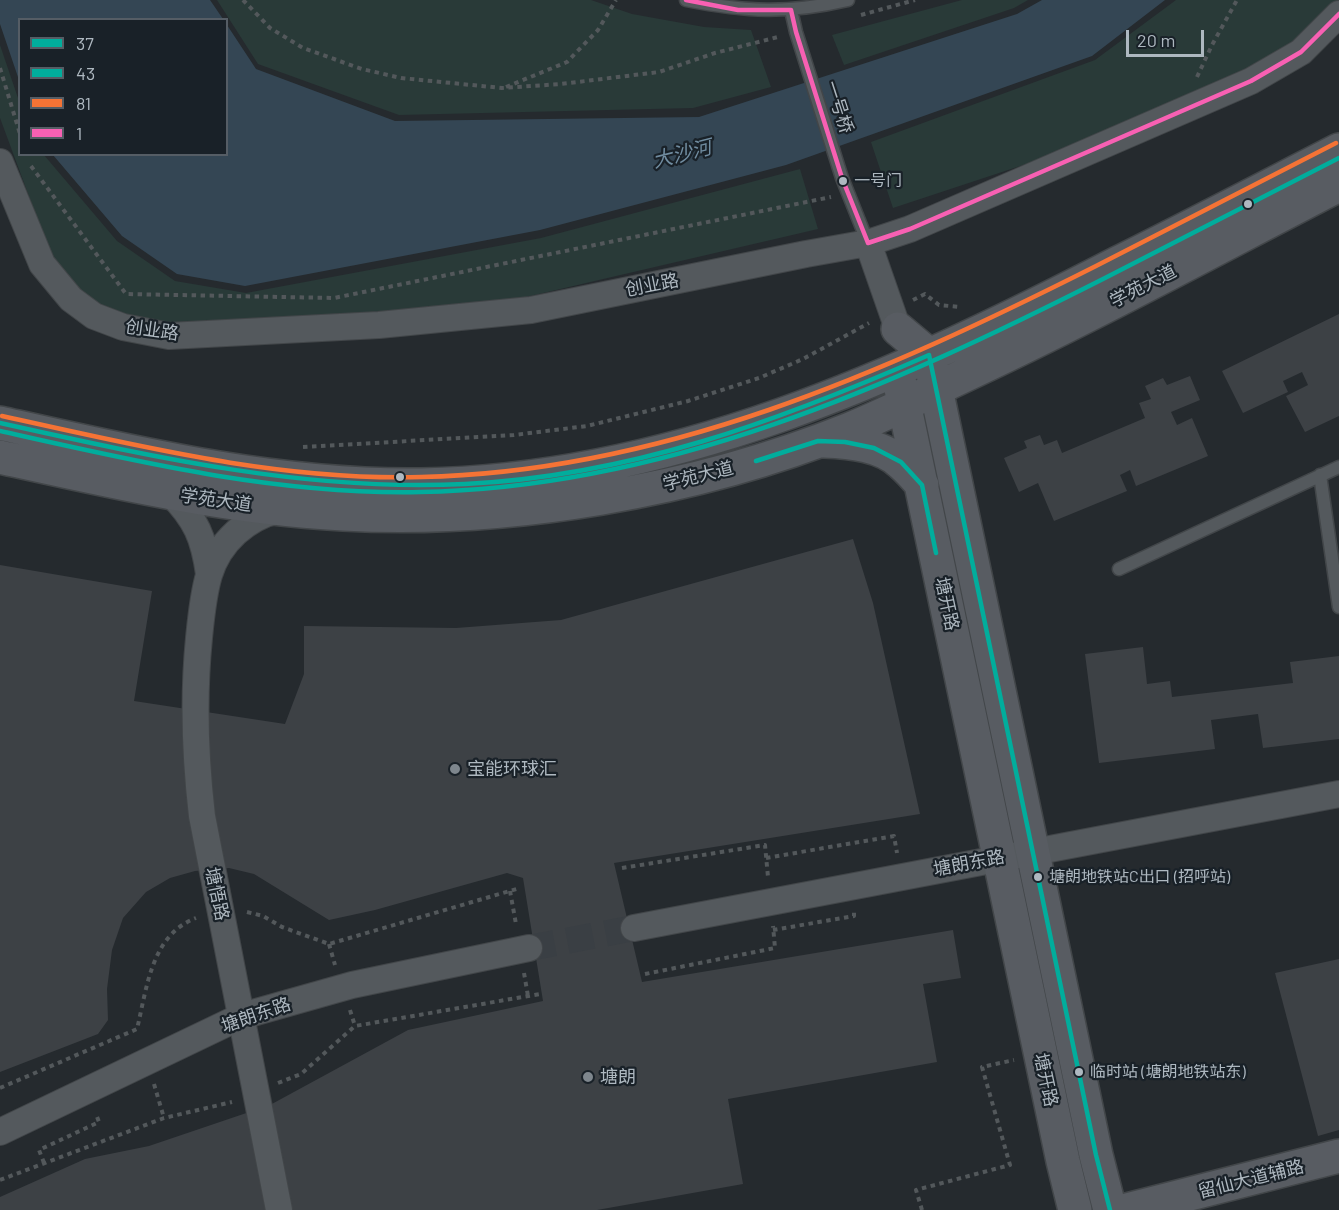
<!DOCTYPE html>
<html>
<head>
<meta charset="utf-8">
<style>
	body { margin:0 }
	#map { position:relative; width:1339px; height:1210px; overflow:hidden; background:#252a2e; font-family:Barlow,sans-serif }
	canvas { display:block }
	.legend { position:absolute; left:18px; top:18px; width:210px; height:138px; box-sizing:border-box; background:#192128; border:2px solid #555d65; margin:0; padding:8px 10px; list-style:none; font-size:18px; color:#aeb8c0 }
	.legend li { display:flex; align-items:center; gap:12px; height:30px }
	.legend b { width:30px; border:2px solid #555d65 }
	.scale { position:absolute; left:1126px; top:30px; width:78px; height:27px; box-sizing:border-box; border:3px solid #aeb8c0; border-top:0; padding-left:8px; font-size:18px; line-height:21px; white-space:nowrap; color:#aeb8c0; -webkit-text-stroke:4px #192128; paint-order:stroke }
</style>
</head>
<body>
<div id="map">
<canvas width="1339" height="1210"></canvas>
<ul class="legend">
<li><b style="height:8px;background:#01ad9c"></b>37</li>
<li><b style="height:8px;background:#01ad9c"></b>43</li>
<li><b style="height:8px;background:#f57335"></b>81</li>
<li><b style="height:8px;background:#f860b3"></b>1</li>
</ul>
<div class="scale">20 m</div>
</div>
<script>
const ctx = document.querySelector('canvas').getContext('2d');
ctx.lineJoin = 'round';
function fill(path, color) { ctx.fillStyle = color; ctx.fill(path, 'evenodd'); }
function stroke(path, color, width, dash) { ctx.strokeStyle = color; ctx.lineWidth = width; ctx.lineCap = dash ? 'butt' : 'round'; ctx.setLineDash(dash || []); ctx.stroke(path); }
function label(font, color, halo, rows, align = 'center') {
  ctx.font = font + ' Barlow,"Noto Sans SC",sans-serif'; ctx.lineWidth = 4.5; ctx.setLineDash([]); ctx.textBaseline = 'middle'; ctx.strokeStyle = halo; ctx.fillStyle = color; for (const [text, x, y, turn = 0] of rows) {
    ctx.save(); ctx.translate(x, y); ctx.rotate((+turn || 0) * Math.PI / 180); ctx.textAlign = isNaN(turn) ? turn : align; if (halo) ctx.strokeText(text, 0, 0); ctx.fillText(text, 0, 0); ctx.restore();
  }
}
fill(new Path2D(`
	M217,0h374l41,14 72,13 47,3 20,57 -78,21 -294,7 -141,-51z
	M962,0h66l-14,8 -170,57 -12,-30z
	M1176,0h163v3l-41,40 -184,92 -221,73 -22,-66 224,-82z
	M0,45l19,56 1,53 24,1 73,86 58,40 71,12 295,-55 259,-69 18,60 -292,68 -149,18 -211,11 -42,-8 -44,-24 -27,-33 -53,-143z`), '#293a38');
fill(new Path2D(`
	M0,0h210l13,19 -203,1 -1,60 -19,-56z
	M1042,0h123l-73,56 -306,109 -246,65 -295,56 -68,-12 -55,-38 -69,-81 173,-1 1,-129 29,44 139,52 304,-4 318,-103z`), '#344654');
fill(new Path2D(`
	M1339,314v102l-34,16 -19,-36 22,-11 -6,-13 -19,9 5,11 -45,21 -21,-42z
	M1190,376l10,24 -29,12 6,13 15,-7 16,38 -72,30 -6,-16 -10,5 7,16 -73,30 -16,-38 -19,9 -15,-34 23,-10 -3,-7 16,-6 4,10 13,-5 5,13 83,-35 -6,-15 12,-4 -6,-13 18,-8 4,7z
	M853,539l20,64 47,211 -306,49 28,119 311,-52 8,48 -38,6 14,78 -209,37 15,85 -146,26h-597v-13l85,-38 64,-13 121,-41 138,-75 135,-29 -20,-123 -16,-5 -132,37 -46,10 -75,-46 -25,-6 -34,3 -25,7 -24,14 -23,26 -11,32 -5,39 1,31 -10,14 -98,38v-507l152,26 -18,110 151,23 19,-50v-48l152,2 105,-8z
	M1143,647l4,37 23,-3 2,16 121,-14 -3,-21 49,-6v83l-76,9 -5,-34 -47,6 4,29 -116,14 -14,-109z
	M1339,959v171l-21,6 -43,-163z`), '#3d4145');
stroke(new Path2D(`
	M529,948l105,-20`), '#3a3f44', 26, [26, 13]);
const lane = new Path2D(`
	M686,0c60,12 102,14 162,0
	M791,10l5,22 46,146 26,65
	M1320,475l19,132
	M1119,569l220,-102`);
const street = new Path2D(`
	M0,162l42,102 29,35 23,17 29,11 46,9 210,-11 152,-15 275,-56 62,-11 42,-14 341,-148 50,-29 38,-38
	M868,243l30,86
	M170,493c26,26 34,45 39,81
	M279,510c-32,7 -60,32 -70,65 -6,20 -8,43 -10,63 -6,60 -4,118 3,178l77,394
	M634,928l705,-134
	M0,1132l242,-116 110,-31 177,-37`);
const secondary = new Path2D(`
	M898,329l31,26 167,800 14,55
	M900,384l163,777 12,49
	M0,423c138,31 278,64 421,62 251,-4 478,-109 697,-222 74,-37 147,-75 221,-113
	M824,441c26,1 59,4 78,23 7,6 14,14 20,21
	M0,457c113,25 226,51 343,57 165,9 353,-23 507,-85 37,-15 73,-34 109,-51 129,-60 254,-128 380,-193
	M1127,1210l212,-54`);
stroke(lane, '#424649', 15);
stroke(street, '#424649', 28);
stroke(secondary, '#424649', 36);
stroke(new Path2D(`
	M243,0l27,28 33,20 59,21 39,9 101,10 59,-4 98,-12 56,-19 63,-16
	M861,15l54,-15
	M0,68l20,66
	M1197,77l15,-32 25,-45
	M506,87l61,-25 31,-32 18,-30
	M31,166l95,128 208,4 497,-101
	M913,300l12,-6 14,11 21,2
	M303,447l211,-12 73,-9 101,-25 71,-23 44,-19 66,-36
	M766,858l128,-22 3,17
	M622,868l143,-23 3,32
	M510,891l6,33
	M247,912l16,4 19,11 47,17 191,-56
	M773,930l81,-14v-6
	M329,944l6,21
	M524,973l4,23
	M645,974l130,-26 -2,-22
	M350,1010l5,16
	M278,1083l23,-9 54,-48 185,-32
	M154,1084l10,34
	M0,1088l137,-59c10,-41 14,-94 59,-111
	M44,1163l-5,-13 60,-28 -3,-8
	M0,1180l164,-62 68,-16
	M922,1210l-6,-20 94,-25 -28,-98 32,-7`), '#53585b', 4, [4.5, 4.5]);
stroke(lane, '#54595d', 12);
stroke(street, '#54595d', 26);
stroke(secondary, '#585c62', 33);
stroke(new Path2D(`
	M0,423c153,34 307,69 465,61 165,-8 314,-63 464,-129l167,800 14,55
	M756,461l62,-20 27,1 29,6 27,14 21,23 14,68`), '#01ad9c', 4.5);
stroke(new Path2D(`
	M0,431c138,31 278,64 420,61 245,-4 470,-105 685,-214 78,-40 156,-80 234,-120`), '#01ad9c', 4.5);
stroke(new Path2D(`
	M2,416c137,30 277,65 419,61 241,-5 463,-104 675,-211 80,-41 160,-82 240,-123`), '#f57335', 4.5);
stroke(new Path2D(`
	M686,0l52,10h53
	M791,10l5,22 46,146 26,65
	M868,243l42,-14 341,-148 50,-29 38,-38`), '#f860b3', 4.5);
for (const [x, y, r, color] of [
	[843,181,5,"#aeb8c0"],
	[1248,204,5,"#aeb8c0"],
	[400,477,5,"#aeb8c0"],
	[455,769,6,"#7e868d"],
	[1038,877,5,"#aeb8c0"],
	[1079,1072,5,"#aeb8c0"],
	[588,1077,6,"#7e868d"]
]) { const dot = new Path2D(); dot.arc(x, y, r, 0, 2 * Math.PI); ctx.fillStyle = color; ctx.fill(dot); stroke(dot, '#192128', 2); }
label('16px', '#aeb8c0', '#192128', [
	["一号门",854,181],
	["塘朗地铁站C出口 (招呼站)",1049,877],
	["临时站 (塘朗地铁站东)",1090,1072]
], 'left');
label('18px', '#aeb8c0', '#192128', [
	["一号桥",839,107,72],
	["创业路",652,285,-11],
	["学苑大道",1143,286,-27],
	["创业路",152,330,8],
	["学苑大道",698,476,-14],
	["学苑大道",216,500,8],
	["塘开路",947,604,78],
	["塘朗东路",969,863,-11],
	["塘悟路",217,894,78],
	["塘朗东路",256,1015,-19],
	["塘开路",1046,1080,78],
	["留仙大道辅路",1251,1179,-14]
]);
label('18px', '#aeb8c0', '#192128', [
	["宝能环球汇",467,769],
	["塘朗",600,1077]
], 'left');
label('italic 20px', '#718da1', '#192128', [
	["大沙河",682,154,-14]
]);
</script>
</body>
</html>
